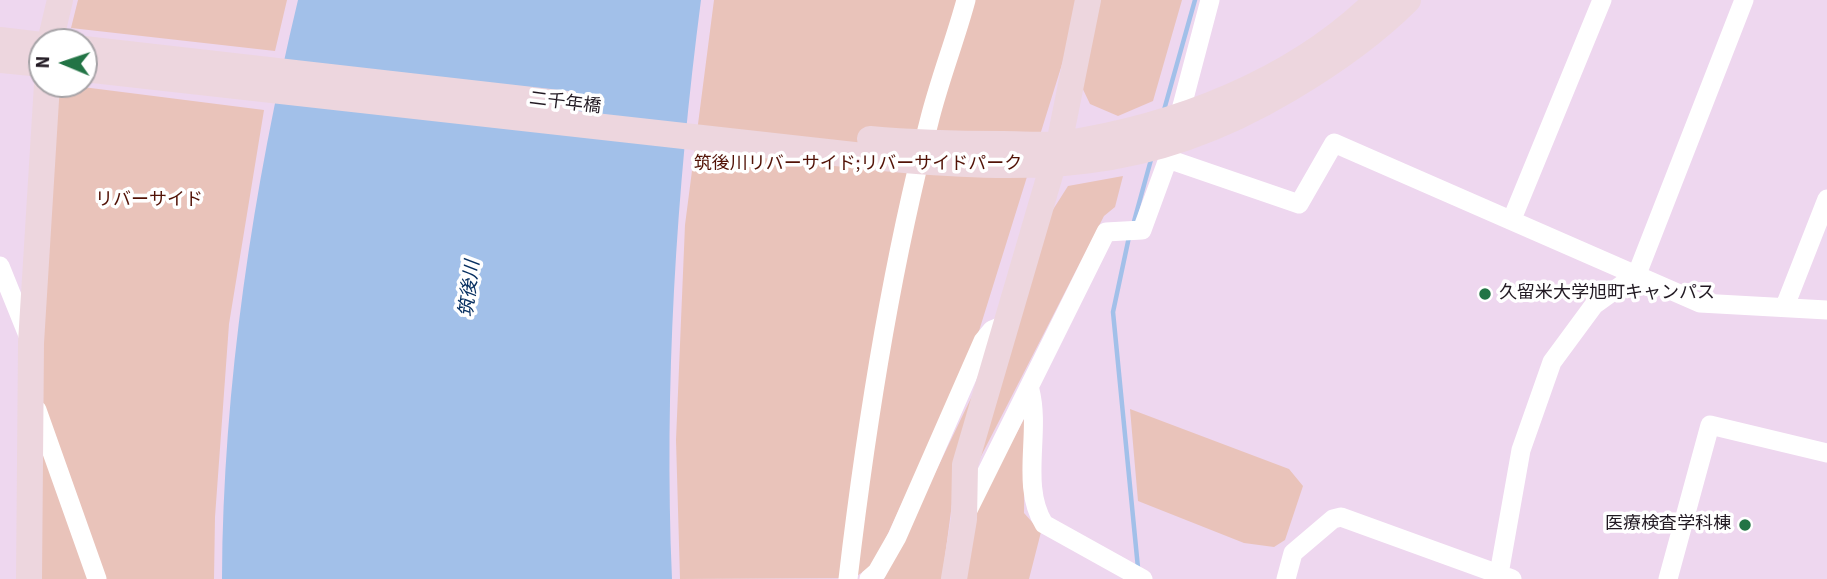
<!DOCTYPE html>
<html>
<head>
<meta charset="utf-8">
<style>
	body { margin:0 }
	#map { position:relative; width:1827px; height:579px; overflow:hidden; background:#eed7ef; font-family:"Source Sans 3",sans-serif }
	canvas { display:block }
	.north { position:absolute; left:28px; top:28px; width:70px; height:70px; box-sizing:border-box; background:#fff; border:2px solid #a6a3a7; border-radius:50%; rotate:272deg; font-size:19px; font-weight:700; line-height:28px; text-align:center; color:#211922 }
	.north::after { content:''; display:block; margin:auto; width:24px; height:32px; background:#227445; clip-path:polygon(50% 0,100% 100%,50% 72%,0 100%) }
</style>
</head>
<body>
<div id="map">
<canvas width="1827" height="579"></canvas>
<div class="north">N</div>
</div>
<script>
const ctx = document.querySelector('canvas').getContext('2d');
ctx.lineJoin = 'round';
function fill(path, color) { ctx.fillStyle = color; ctx.fill(path, 'evenodd'); }
function stroke(path, color, width, dash) { ctx.strokeStyle = color; ctx.lineWidth = width; ctx.lineCap = dash ? 'butt' : 'round'; ctx.setLineDash(dash || []); ctx.stroke(path); }
function label(font, color, halo, rows, align = 'center') {
  ctx.font = font + ' "Source Sans 3","Noto Sans JP",sans-serif'; ctx.lineWidth = 7; ctx.setLineDash([]); ctx.textBaseline = 'middle'; ctx.strokeStyle = halo; ctx.fillStyle = color; for (const [text, x, y, turn = 0] of rows) {
    ctx.save(); ctx.translate(x, y); ctx.rotate((+turn || 0) * Math.PI / 180); ctx.textAlign = isNaN(turn) ? turn : align; if (halo) ctx.strokeText(text, 0, 0); ctx.fillText(text, 0, 0); ctx.restore();
  }
}
fill(new Path2D(`
	M78,0h209l-12,51 -204,-23z
	M714,0h368l-108,347 -100,217 -20,14 -174,1 -4,-139 9,-215z
	M1097,0h85l-29,101 -35,15 -28,-12 -12,-25z
	M59,84l205,26 -35,214 -14,193 -1,62h-178v-202z
	M1123,176l-8,31 -11,9 -128,250 66,-239 26,-41z
	M972,396l-19,100 -11,83h-58z
	M1130,409l159,60 14,17 -18,54 -11,7 -30,-4 -106,-42z
	M1025,417l-1,96 17,19 -12,47h-68l6,-53z`), '#e9c3ba');
fill(new Path2D(`
	M298,0h403c-25,192 -37,386 -29,579h-450c1,-194 31,-391 76,-579z`), '#a2c0e9');
stroke(new Path2D(`
	M1164,110l31,-110
	M1133,225l19,-69
	M1129,237l-16,75 25,256`), '#a2c0e9', 4.5);
stroke(new Path2D(`
	M1210,0l-42,159 131,45 35,-61 366,160 127,7
	M1512,219l90,-219
	M0,266l29,72
	M1785,306l42,-107
	M1030,390c11,43 -10,95 14,134l99,55
	M37,410l60,169
	M966,514l140,-282 36,-2 26,-71
	M1499,574l22,-124 31,-88 42,-57 43,-31 107,-274
	M848,579c18,-153 42,-307 81,-457 10,-41 26,-81 37,-122
	M869,579l8,-7 20,-35 86,-196 9,-11 12,-5
	M1286,579l7,-26 40,-34 8,-2 171,62
	M1668,579l42,-154 117,28`), '#fff', 19);
stroke(new Path2D(`
	M0,40l42,5
	M50,42l10,-42
	M84,49l483,55
	M0,60l42,4
	M84,69l788,88c160,15 274,17 417,-68 44,-26 83,-53 119,-89
	M870,139c44,4 88,5 133,5 19,0 39,2 58,0 114,-17 233,-62 316,-144
	M29,579l2,-236 16,-259
	M954,579l10,-60 1,-54 94,-321 29,-144`), '#edd6de', 26);
for (const [x, y, r, color] of [
	[1485,294,7,"#227445"],
	[1745,525,7,"#227445"]
]) { const dot = new Path2D(); dot.arc(x, y, r, 0, 2 * Math.PI); ctx.fillStyle = color; ctx.fill(dot); stroke(dot, '#fff', 2.5); }
label('18px', '#211922', '#fff', [
	["二千年橋",565,104,7]
]);
label('18px', '#521206', '#fff', [
	["筑後川リバーサイド;リバーサイドパーク",858,165],
	["リバーサイド",149,201]
]);
label('18px', '#211922', '#fff', [
	["久留米大学旭町キャンパス",1499,294],
	["医療検査学科棟",1731,525,"right"]
], 'left');
label('italic 19px', '#083061', '#fff', [
	["筑後川",471,289,-83]
]);
</script>
</body>
</html>
